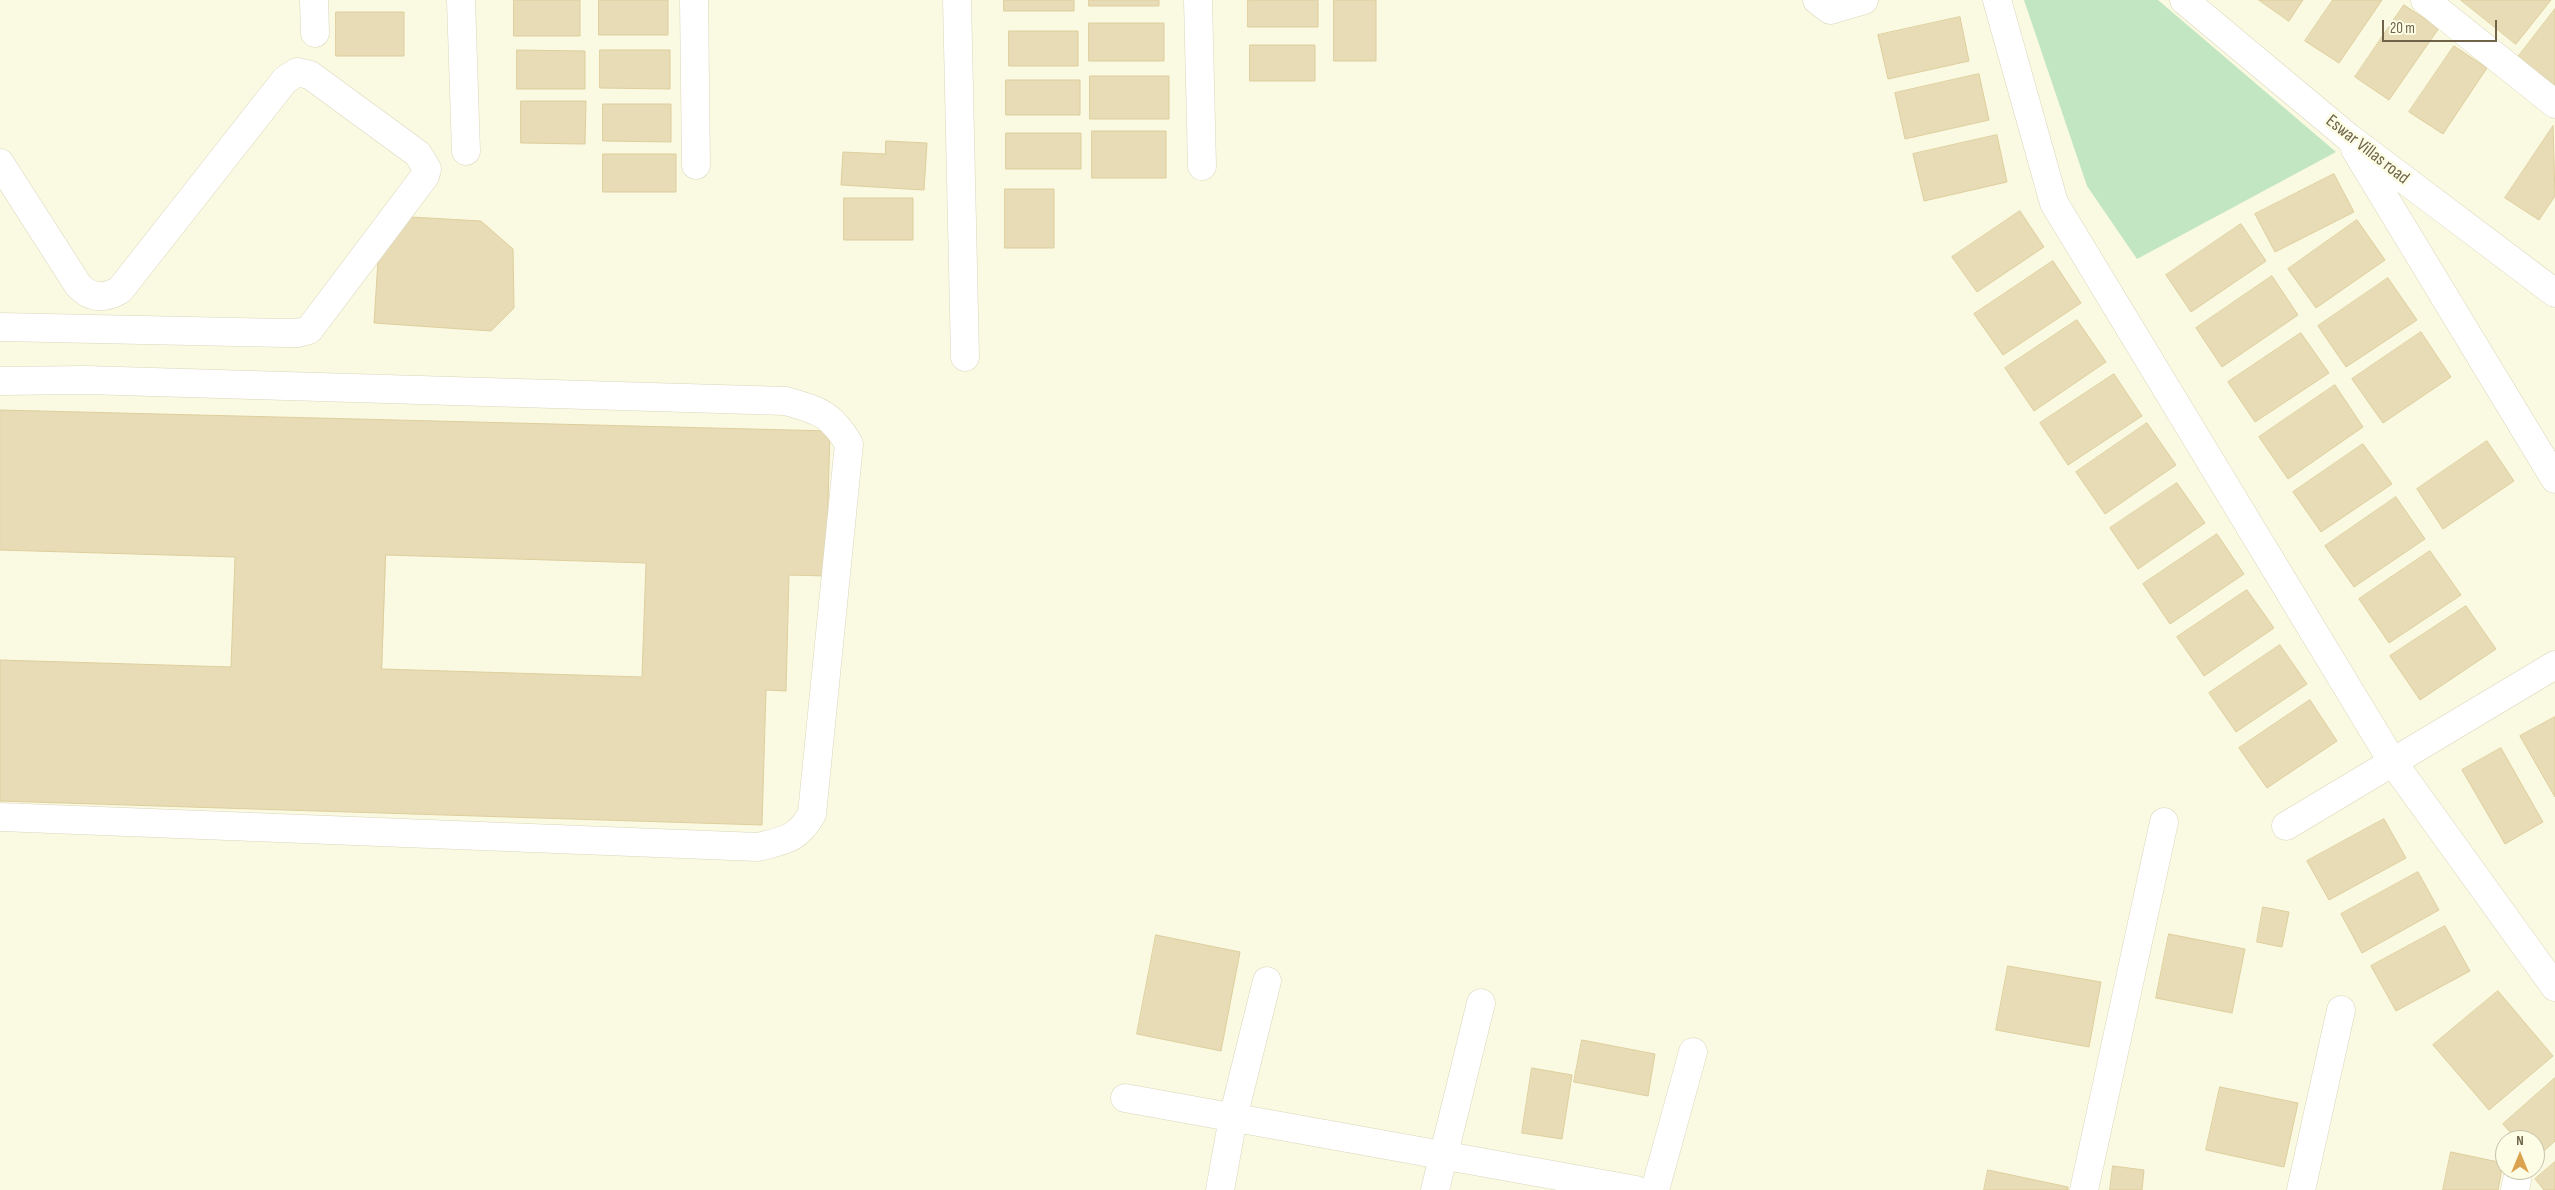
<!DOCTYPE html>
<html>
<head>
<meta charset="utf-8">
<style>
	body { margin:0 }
	#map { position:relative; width:2555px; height:1190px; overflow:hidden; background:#faf9e1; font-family:"Sofia Sans Condensed",sans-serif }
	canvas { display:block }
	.north { position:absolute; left:2495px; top:1130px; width:50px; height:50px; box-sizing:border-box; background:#fdfde6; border:1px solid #c4c0a8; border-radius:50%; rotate:0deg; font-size:14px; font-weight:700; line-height:20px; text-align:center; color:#6f644a }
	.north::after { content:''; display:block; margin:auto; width:18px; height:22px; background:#dba24f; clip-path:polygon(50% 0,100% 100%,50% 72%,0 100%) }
	.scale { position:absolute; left:2382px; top:20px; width:115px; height:22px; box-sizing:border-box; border:2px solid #6f644a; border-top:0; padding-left:6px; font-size:15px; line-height:18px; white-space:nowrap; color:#6f644a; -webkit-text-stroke:4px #fdfde6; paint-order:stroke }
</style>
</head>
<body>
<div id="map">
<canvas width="2555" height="1190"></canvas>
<div class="north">N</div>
<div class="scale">20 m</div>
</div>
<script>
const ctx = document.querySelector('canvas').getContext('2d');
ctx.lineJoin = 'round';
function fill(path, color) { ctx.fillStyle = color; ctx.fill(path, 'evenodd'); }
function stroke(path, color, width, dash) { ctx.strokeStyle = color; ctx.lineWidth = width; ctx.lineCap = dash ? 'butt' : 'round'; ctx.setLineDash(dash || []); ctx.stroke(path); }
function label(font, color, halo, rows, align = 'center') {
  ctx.font = font + ' "Sofia Sans Condensed",sans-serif'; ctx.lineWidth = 5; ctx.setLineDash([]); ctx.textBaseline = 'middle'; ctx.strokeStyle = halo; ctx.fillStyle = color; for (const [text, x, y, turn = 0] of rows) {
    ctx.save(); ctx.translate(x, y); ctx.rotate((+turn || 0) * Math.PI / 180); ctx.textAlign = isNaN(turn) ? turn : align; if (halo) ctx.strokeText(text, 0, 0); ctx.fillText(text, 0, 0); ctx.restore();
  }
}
fill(new Path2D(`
	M2024,0h134l178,152 -199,107 -50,-73z`), '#c2e6c1');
const building = new Path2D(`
	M514,0h66v36h-66z
	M599,0h69v35h-69z
	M1004,0h70v11h-70z
	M1089,0h70v6h-70z
	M1248,0h70v27h-70z
	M1334,0h42v61h-42z
	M2259,0h44l-14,21z
	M2333,0h49l-43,63 -34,-22z
	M2461,0h90l-35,44z
	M2404,5l35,23 -50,72 -34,-23z
	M2555,9v76l-37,-28z
	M336,12h68v44h-68z
	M1960,17l9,44 -81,18 -10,-44z
	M1089,23h75v38h-75z
	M1009,31h69v35h-69z
	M1250,45h65v36h-65z
	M2454,46l33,22 -44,66 -34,-22z
	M517,50l68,1v38h-68z
	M600,50h70v39l-70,-1z
	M1979,74l10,46 -84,19 -10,-46z
	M1090,76h79v43h-79z
	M1006,80h74v35h-74z
	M521,101h65l-1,43 -64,-1z
	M603,104h68v38l-68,-1z
	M2553,126l2,70 -16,24 -34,-22z
	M1092,131h74v47h-74z
	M1006,133h75v36h-75z
	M1997,135l10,47 -83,19 -11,-47z
	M886,141l41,2 -3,47 -83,-5 2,-33 42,2z
	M603,154h73v38h-73z
	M2334,174l20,38 -79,40 -20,-38z
	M1005,189h49v59h-49z
	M844,198h69v42h-69z
	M2020,211l24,36 -67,45 -25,-35z
	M410,217l71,4 32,28 1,59 -23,23 -117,-8 5,-78z
	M2357,220l28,40 -69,48 -28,-39z
	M2241,224l25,37 -75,51 -25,-37z
	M2053,261l28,42 -78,52 -29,-41z
	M2272,276l26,39 -76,52 -26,-39z
	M2388,278l29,42 -71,47 -28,-41z
	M2077,320l29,42 -72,49 -29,-43z
	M2421,332l30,45 -68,46 -31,-44z
	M2301,333l28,40 -74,49 -27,-40z
	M2114,374l28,42 -74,49 -28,-42z
	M2335,385l28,42 -75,52 -29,-42z
	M0,410l830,21 -4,145 -37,-1 -3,116 -20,-1 -4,135 -762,-24v-141l231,7 4,-110 -235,-7zM386,555l260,8 -4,114 -260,-8z
	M2147,423l29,42 -71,49 -29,-42z
	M2487,441l27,40 -71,48 -26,-40z
	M2363,444l29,40 -71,48 -28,-40z
	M2177,483l28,40 -67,46 -28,-41z
	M2396,497l29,42 -71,48 -29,-41z
	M2217,534l27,40 -74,50 -27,-40z
	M2430,551l31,44 -72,48 -30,-44z
	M2247,590l27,38 -70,48 -27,-39z
	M2466,606l30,43 -76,51 -30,-44z
	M2280,645l27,39 -71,48 -27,-39z
	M2310,700l27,41 -70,47 -28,-40z
	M2555,717v80l-35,-61z
	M2501,748l42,74 -38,22 -43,-74z
	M2384,819l22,39 -77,42 -22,-39z
	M2418,872l21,38 -77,43 -21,-39z
	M2263,907l26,5 -7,35 -25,-5z
	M2445,926l25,45 -74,40 -25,-45z
	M2169,934l76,15 -13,64 -76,-15z
	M1156,935l84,17 -19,99 -84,-17z
	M2008,966l93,16 -12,65 -93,-17z
	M2498,991l55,65 -64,54 -56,-65z
	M1582,1040l73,14 -7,42 -74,-14z
	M1532,1068l40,7 -10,64 -40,-6z
	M2555,1078v63l-20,18v-19h-18l-14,-16z
	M2220,1087l78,16 -14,64 -78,-17z
	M2451,1152l52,11 -5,27h-55z
	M2555,1162v28h-11l-9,-11z
	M2113,1166l31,4 -2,20h-32z
	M1988,1170l80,17v3h-84z`);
fill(building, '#e8dcb6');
stroke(building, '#dece9d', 1);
const minor = new Path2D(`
	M314,0l1,33
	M461,0l5,151
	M694,0l2,165
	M957,0l8,357
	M1198,0l4,166
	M1817,0l13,10 34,-10
	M1997,0l57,203 338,558 163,226
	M2184,0l164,137 207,156
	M2425,0l130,104
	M2355,149l200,330
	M0,163l78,122c13,14 26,14 42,5l165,-210 12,-8 13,3 108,79 9,15 -2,7 -116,154 -11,3h-14l-284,-6
	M0,381l86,-1 700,21c33,10 45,12 63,43l-37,370c-15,26 -27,26 -54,33l-758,-30
	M2286,826l269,-161
	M1125,1098l511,92
	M1220,1190l13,-72 34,-137
	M1435,1190l46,-187
	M1655,1190l38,-138
	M2084,1190l80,-368
	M2301,1190l40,-180
	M2515,1190l2,-10`);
stroke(minor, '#dad6bc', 29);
stroke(minor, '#fff', 28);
label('18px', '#6f644a', '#fdfde6', [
	["Eswar Villas road",2367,150,38]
]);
</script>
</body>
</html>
